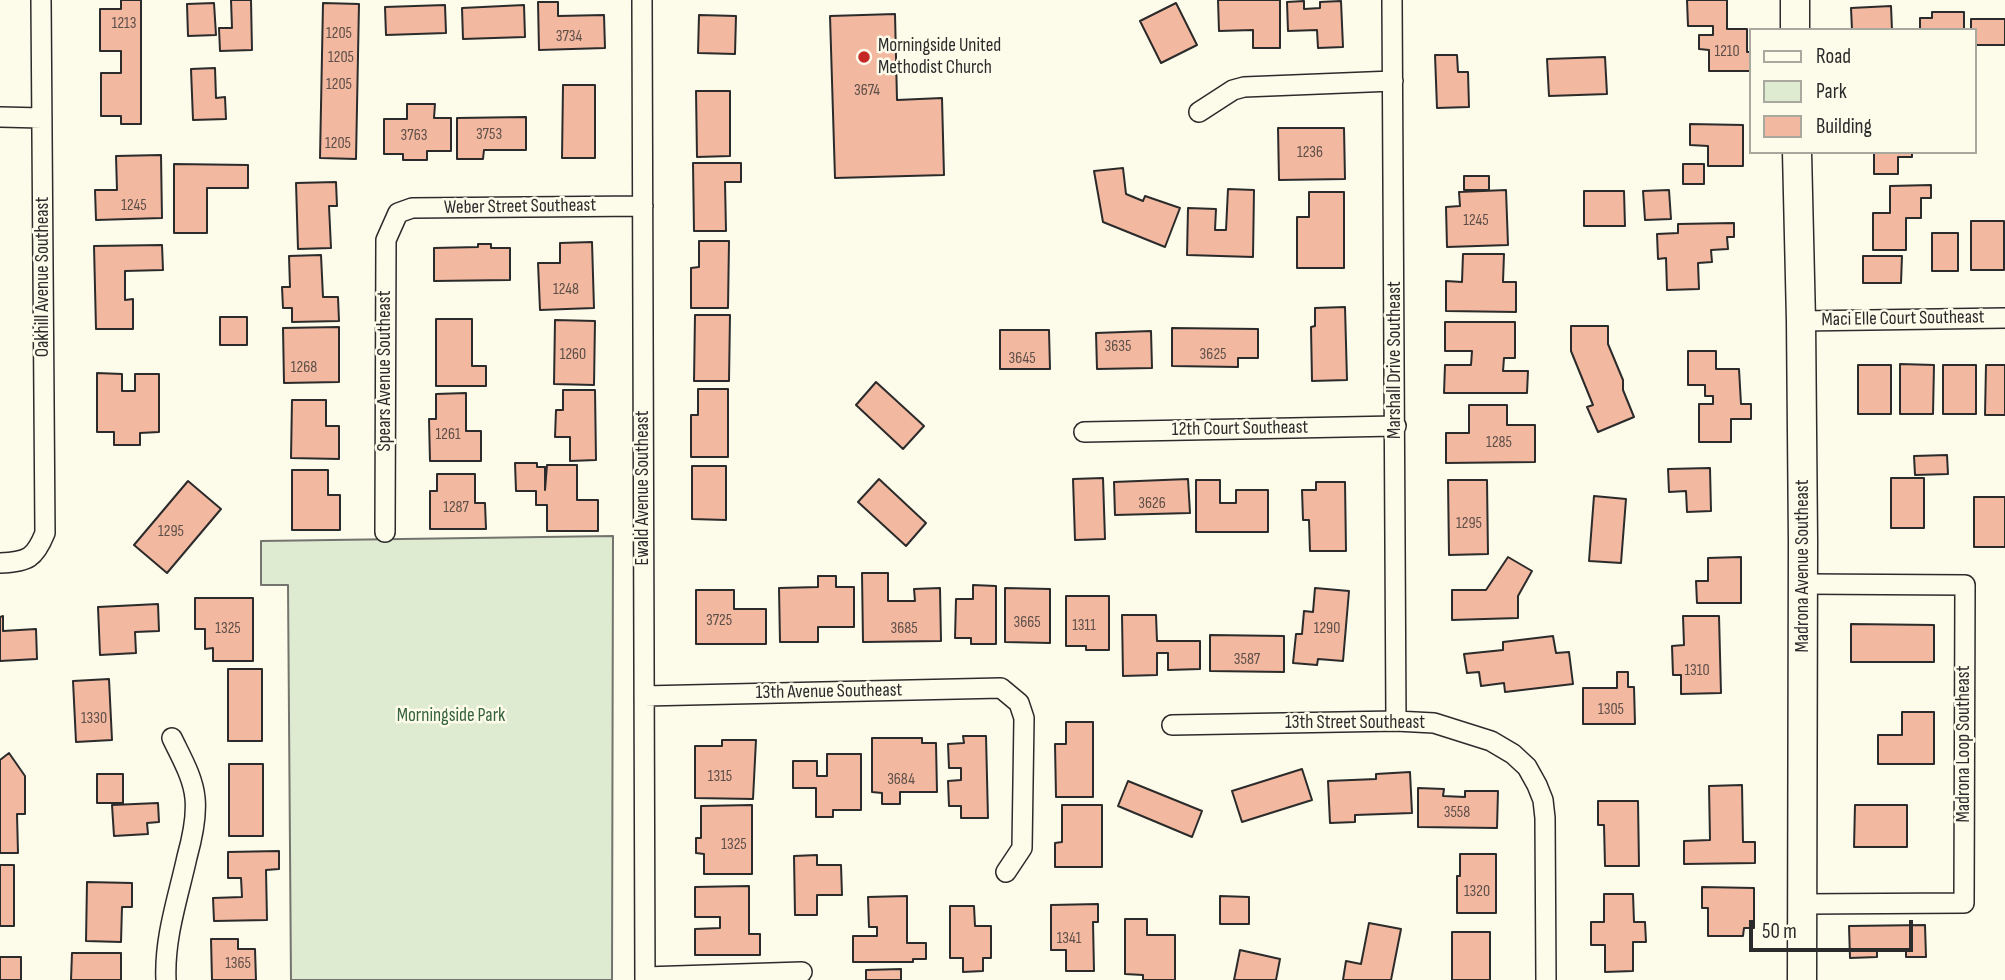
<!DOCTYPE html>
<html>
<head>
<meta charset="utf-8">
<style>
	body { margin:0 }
	#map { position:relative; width:2005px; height:980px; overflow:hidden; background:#fdfbea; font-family:"Sofia Sans Condensed",sans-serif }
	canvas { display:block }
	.legend { position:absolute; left:1749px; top:28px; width:228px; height:126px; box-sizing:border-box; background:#fdfbea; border:2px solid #a9a89e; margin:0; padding:9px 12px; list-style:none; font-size:21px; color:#2b2b2b }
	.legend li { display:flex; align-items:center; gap:14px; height:35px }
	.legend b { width:35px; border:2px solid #a9a89e }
	.scale { position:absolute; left:1749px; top:920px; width:164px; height:32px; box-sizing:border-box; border:4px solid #2b2b2b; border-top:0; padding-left:9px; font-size:21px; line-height:24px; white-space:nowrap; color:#2b2b2b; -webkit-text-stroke:5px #fdfbea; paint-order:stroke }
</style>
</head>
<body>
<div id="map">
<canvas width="2005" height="980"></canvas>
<ul class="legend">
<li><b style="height:9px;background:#fdfbea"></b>Road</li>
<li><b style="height:19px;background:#deebd1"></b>Park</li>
<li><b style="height:19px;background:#f2b8a0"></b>Building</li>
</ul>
<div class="scale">50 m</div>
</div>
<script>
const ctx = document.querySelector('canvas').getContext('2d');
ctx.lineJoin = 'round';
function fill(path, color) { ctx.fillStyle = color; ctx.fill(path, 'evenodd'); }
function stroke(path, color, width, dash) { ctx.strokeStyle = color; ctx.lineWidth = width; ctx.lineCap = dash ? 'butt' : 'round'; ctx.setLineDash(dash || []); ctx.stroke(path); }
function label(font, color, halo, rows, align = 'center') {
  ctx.font = font + ' "Sofia Sans Condensed",sans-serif'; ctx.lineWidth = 5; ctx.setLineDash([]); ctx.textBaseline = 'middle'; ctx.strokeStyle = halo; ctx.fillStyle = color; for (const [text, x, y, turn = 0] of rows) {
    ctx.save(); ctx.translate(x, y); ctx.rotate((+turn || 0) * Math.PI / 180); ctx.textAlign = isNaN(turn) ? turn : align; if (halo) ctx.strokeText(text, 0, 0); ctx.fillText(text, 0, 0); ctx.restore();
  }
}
const green = new Path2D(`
	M613,536l-1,444h-321l-3,-395h-27v-44z`);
fill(green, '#deebd1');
stroke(green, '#74746e', 2);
const building = new Path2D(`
	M121,0h20v124h-20v-8h-20v-43h20v-22h-21v-42h21z
	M231,0h20l1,50 -32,1 -1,-23h13z
	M1218,0h62v48h-27v-18l-34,1z
	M1687,0h40v29h20v23h4v19h-42v-21l-10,-1v-14h14v-9h-25z
	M1304,1v8l16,-1v-6l21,-1 2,46 -25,1 -1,-18 -29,1 -1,-29z
	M538,2h20v14l46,-1 1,33 -66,2z
	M214,3l2,32 -28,1 -1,-32z
	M323,3l36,1 -3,155 -36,-1z
	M1176,3l21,42 -36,18 -21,-42z
	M445,5l1,28 -60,2 -1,-28z
	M524,5l1,32 -62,2 -1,-31z
	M1891,6l1,24h-40l-1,-22z
	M1932,12h32v18h-44v-12h12z
	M895,14l2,86 45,-2 2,77 -109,3 -5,-162z
	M699,15l37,1 -1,38 -37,-1z
	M1971,19h34v26h-30v-15h-4z
	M1435,55h22l1,17h10l1,35 -32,1z
	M1605,57l2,37 -58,2 -2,-37z
	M215,68l1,30 9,-1 1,22 -33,1 -2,-51z
	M563,85h32v73h-33z
	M696,91h34v65l-33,1z
	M407,104h28l-1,14h17v33h-24v9h-24v-6h-19v-35h23z
	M526,117v33h-42l-1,9h-26v-41z
	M1690,124l53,1v41h-35v-20l-18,-1z
	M1278,128h66l1,51 -66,1z
	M1874,152h38v5h-14v17h-24z
	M161,155l1,63 -66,2 -1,-30h22l-1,-34z
	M693,163h48v19h-16l1,49h-32z
	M174,164l74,1v23h-41v45h-33z
	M1683,164h21v20h-21z
	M1123,168l3,26 17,7 2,-5 35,12 -15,39 -62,-25 -9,-51z
	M1464,176h25v14h-25z
	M336,182l1,24h-8l2,42 -33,1 -2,-66z
	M1931,185v13h-10v20h-15v32h-33v-37h17v-27z
	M1228,189l26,1 -1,67 -66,-2 1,-47 28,1 -1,21h11z
	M1506,190l2,55 -61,2 -1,-40 14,-1 -1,-14z
	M1669,190l2,29 -26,1 -2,-29z
	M1584,191h40l1,35h-41z
	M1309,192h35v76h-47v-51h12z
	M1971,221h33v49h-33z
	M1734,223v14h-7l1,12 -17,1 1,12 -14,1 1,26 -32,1 -1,-32 -8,1 -1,-25 21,-1v-9z
	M1932,233h26v38h-26z
	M699,241h30l-1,67h-37v-40l8,-1z
	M592,242l2,66 -54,2 -2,-47h22v-20z
	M478,244h13v4h19v32l-76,1v-33l44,-1z
	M162,245l1,25 -38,1v29l8,-1v30h-37l-2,-83z
	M1463,254h41l-1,28h13v30l-70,-1v-30l16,1z
	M321,255l2,42h15l1,24 -47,1v-14h-9l-1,-21h8l-1,-31z
	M1863,256h39l-1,27h-38z
	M1345,307l2,73 -35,1 -1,-54 4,-1v-18z
	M695,315h35l-1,66h-35z
	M220,317h27v28h-27z
	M436,319h36v47h14v20h-50z
	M555,320l40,1 -1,64 -40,-1z
	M1445,322h70v36h-11l-1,13h25l-1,22h-83l1,-28h26l1,-14h-27z
	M1571,326h37v18l15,36v10l11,27 -36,15 -11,-25 6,-2 -22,-54z
	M339,327v55l-55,1 -1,-55z
	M1172,328l86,1v29h-20v9l-66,-1z
	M1000,330h49l1,39h-50z
	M1151,331l1,37 -55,1 -1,-36z
	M1688,351h28v18h23l2,35h10v15h-20v23h-32v-38h14v-8h-8v-11h-17z
	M1900,364l34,1 -1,49h-33z
	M1858,365h33v49h-33z
	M1943,365h33v49h-33z
	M1986,365h19v50h-20z
	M97,373l25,1v17h13v-17h24v58l-19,1v12h-26v-13h-17z
	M876,382l48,44 -21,23 -47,-44z
	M698,389h30v68h-37v-42h7z
	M563,390h32l1,70 -26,1v-24h-15l1,-27h7z
	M466,393v38h15v30h-51l-1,-42h7v-25z
	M292,400h34v26h13v33l-48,-1z
	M1469,405h38v20h28v37l-89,1v-30h23z
	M1947,455l1,19 -33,1 -1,-19z
	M515,463h22v4h8v23l2,-25h30v35h21v31h-51v-26h-11v-14h-20z
	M692,466h34v54l-34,-1z
	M1710,468l1,43 -24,1 -1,-21 -17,1 -1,-23z
	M292,470h36v25h12v35h-48z
	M437,474h38v29h10l1,26h-56v-38h7z
	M1103,478l2,61 -30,1 -2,-61z
	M1891,478h33v50h-33z
	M879,479l47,44 -20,23 -48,-44z
	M1188,479l2,34 -75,2 -1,-33z
	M1196,480h24v23h16v-13h32v42h-72z
	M1448,480h39l1,74 -39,1z
	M188,481l33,28 -54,64 -33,-28z
	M1316,482h29l1,69h-36l-1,-31h-6l-1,-30h14z
	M1594,496l32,3 -5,64 -32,-2z
	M1974,497h31v50h-31z
	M1508,557l24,14 -14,25v22l-66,2v-30h34z
	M1741,557v46h-44l-1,-22h12v-23z
	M862,573h26v28h27l-1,-12 26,-1 1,53 -78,1z
	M818,576h18v11h18v40h-36v15h-38l-1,-54 39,-1z
	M973,585l23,1v58h-25v-6h-16l1,-39h17z
	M1005,588l45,1v54l-45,-1z
	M1315,588l34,3 -6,70 -25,-2 -1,6 -24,-2 3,-29h6l2,-23 9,1z
	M696,590h38v19h32v35h-70z
	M1066,596h43v54h-23v-4h-20z
	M195,598h58v63h-40v-13l-8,1v-20h-10z
	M158,604l1,27 -24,1 1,21 -36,2 -2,-48z
	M1122,615h34l1,26h43v28l-32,1v-17h-11v22l-34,1z
	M3,616v15l33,-2 1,30 -37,2v-44z
	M1683,616h36l2,77 -40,1v-19h-8l-1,-29 12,-1z
	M1851,624l83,1v37h-83z
	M1210,635l74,1v36l-74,-1z
	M1553,636l3,17 13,-1 4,32 -68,8 -1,-9 -23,3 -2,-14 -12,1 -3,-19 39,-4v-8z
	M228,669h34v72h-34z
	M1617,672h11v15h6l1,37h-52v-36h34z
	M109,679l3,61 -36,2 -3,-61z
	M1902,712h32v52h-56v-29h24z
	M1066,722h27v75h-37l-1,-53h11z
	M963,736h23l2,82h-27v-12h-12l-1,-25 13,-1v-12h-12l-1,-24 16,-1z
	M872,738h50v5h14l1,49h-37v12h-18v-11l-10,-1z
	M722,740h34l-3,59 -58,-1v-52h27z
	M9,753l16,23v38h-8l1,39h-18v-93z
	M827,754h34v56h-28v7h-17v-29h-23v-27h24v15h10z
	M229,764h34v72h-34z
	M1302,769l10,31 -70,22 -10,-31z
	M1410,772l2,41 -57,2v7l-25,1 -2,-42 48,-2v-5z
	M97,774h26v29h-26z
	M1128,781l74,30 -10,26 -74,-31z
	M1742,785l1,57h12v21l-71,1v-23l26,-1 -1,-54z
	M1418,788l26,1 -1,7 22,1v-6h33l-1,37 -79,-1z
	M1598,801h40l1,65h-34l-1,-41h-6z
	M158,803l1,19 -12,1 1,11 -34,2 -2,-31z
	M752,805v69h-48v-20l-8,-1v-15h5v-32z
	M1062,805h40v62h-47v-24l7,-1z
	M1855,805h52v42h-53z
	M279,851v18l-13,1 1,50 -53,1 -1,-23 29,-1 -1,-19h-13v-26z
	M1460,854h36v59h-39v-37h3z
	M817,855v10h24l1,30h-25v20h-22l-1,-59z
	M0,865h14v61h-14z
	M87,882l45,1v24h-10l-1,35 -35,-1z
	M749,886v48h11v21h-65v-26l25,-1v-11h-25v-30z
	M1702,887l52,1v40h-10l-1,8h-35v-28h-6z
	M1604,894h29l1,28h11l1,20h-13v29l-28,1v-27h-14v-23h13z
	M907,896v47h19v16h-13v3h-60v-26h24v-9h-8l-1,-30z
	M1220,896l29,1v27h-29z
	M1098,904v18h-5l1,49h-28v-21h-15v-45z
	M950,906h24l1,20h16v32h-8v13l-20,1v-14h-13z
	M1125,919h22v16h28v45h-32v-5l-18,-1z
	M1369,923l32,6 -10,51h-48l3,-19 15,3z
	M1925,925l1,32h-20v-8l-29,1v7l-27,1 -1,-32z
	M1452,932h38v48h-38z
	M211,939h27v10h17l1,31h-44z
	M1240,950l40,9 -4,21h-42z
	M72,953h49v27h-50z
	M0,957h21v23h-21z
	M901,969v11h-35v-10z`);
fill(building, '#f2b8a0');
stroke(building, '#2b2b2b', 2);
const street = new Path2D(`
	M642,0l3,980
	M1392,0l4,721
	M1199,112l34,-22 11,-3 149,-6
	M0,117l42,1
	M1801,321l204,-3
	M1084,432l312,-6
	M385,532l1,-292 12,-27 14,-5 231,-2
	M0,563c28,-1 35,-5 45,-30l-4,-533
	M1804,584l161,1 -1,318 -160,1
	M644,696l357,-8 18,15 5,15 -2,130 -16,24
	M1172,725l224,-4 38,2 57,18 22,13 14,13 10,18 6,15 2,18 1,162
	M645,977l157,-5
	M166,980c-2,-42 12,-82 21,-123 5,-18 10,-39 8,-59 -2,-21 -14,-41 -23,-60`);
const secondary = new Path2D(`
	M1795,0v30
	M1797,152l4,169 2,220 -1,439`);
stroke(street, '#2b2b2b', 22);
stroke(secondary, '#2b2b2b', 31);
stroke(street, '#fdfbea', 19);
stroke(secondary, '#fdfbea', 28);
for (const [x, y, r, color] of [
	[864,57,7,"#c62828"]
]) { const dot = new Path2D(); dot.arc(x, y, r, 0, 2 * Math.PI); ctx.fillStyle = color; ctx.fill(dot); stroke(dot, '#fdfbea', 2.5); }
label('16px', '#5d4e48', null, [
	["1213",124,24],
	["1205",339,34],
	["3734",569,37],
	["1210",1727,52],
	["1205",341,58],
	["1205",339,85],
	["3674",867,91],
	["3753",489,135],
	["3763",414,136],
	["1205",338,144],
	["1236",1310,153],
	["1245",134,206],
	["1245",1476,221],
	["1248",566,290],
	["3635",1118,347],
	["1260",573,355],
	["3625",1213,355],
	["3645",1022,359],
	["1268",304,368],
	["1261",448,435],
	["1285",1499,443],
	["3626",1152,504],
	["1287",456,508],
	["1295",1469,524],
	["1295",171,532],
	["3725",719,621],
	["3665",1027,623],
	["1311",1084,626],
	["1325",228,629],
	["3685",904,629],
	["1290",1327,629],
	["3587",1247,660],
	["1310",1697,671],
	["1305",1611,710],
	["1330",94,719],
	["1315",720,777],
	["3684",901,780],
	["3558",1457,813],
	["1325",734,845],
	["1320",1477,892],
	["1341",1069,939],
	["1365",238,964]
]);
label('19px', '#2b2b2b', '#fdfbea', [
	["Morningside United",878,46],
	["Methodist Church",878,68]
], 'left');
label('19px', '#2b2b2b', '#fdfbea', [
	["Weber Street Southeast",520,207,-1],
	["Oakhill Avenue Southeast",43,277,-90],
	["Maci Elle Court Southeast",1903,319,-1],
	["Marshall Drive Southeast",1395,360,-90],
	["Spears Avenue Southeast",385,371,-90],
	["12th Court Southeast",1240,429,-1],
	["Ewald Avenue Southeast",643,488,-90],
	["Madrona Avenue Southeast",1803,566,-90],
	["13th Avenue Southeast",829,692,-1],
	["13th Street Southeast",1355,723],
	["Madrona Loop Southeast",1964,744,-90]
]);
label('19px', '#34623c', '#fdfbea', [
	["Morningside Park",451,716]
]);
</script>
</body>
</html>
